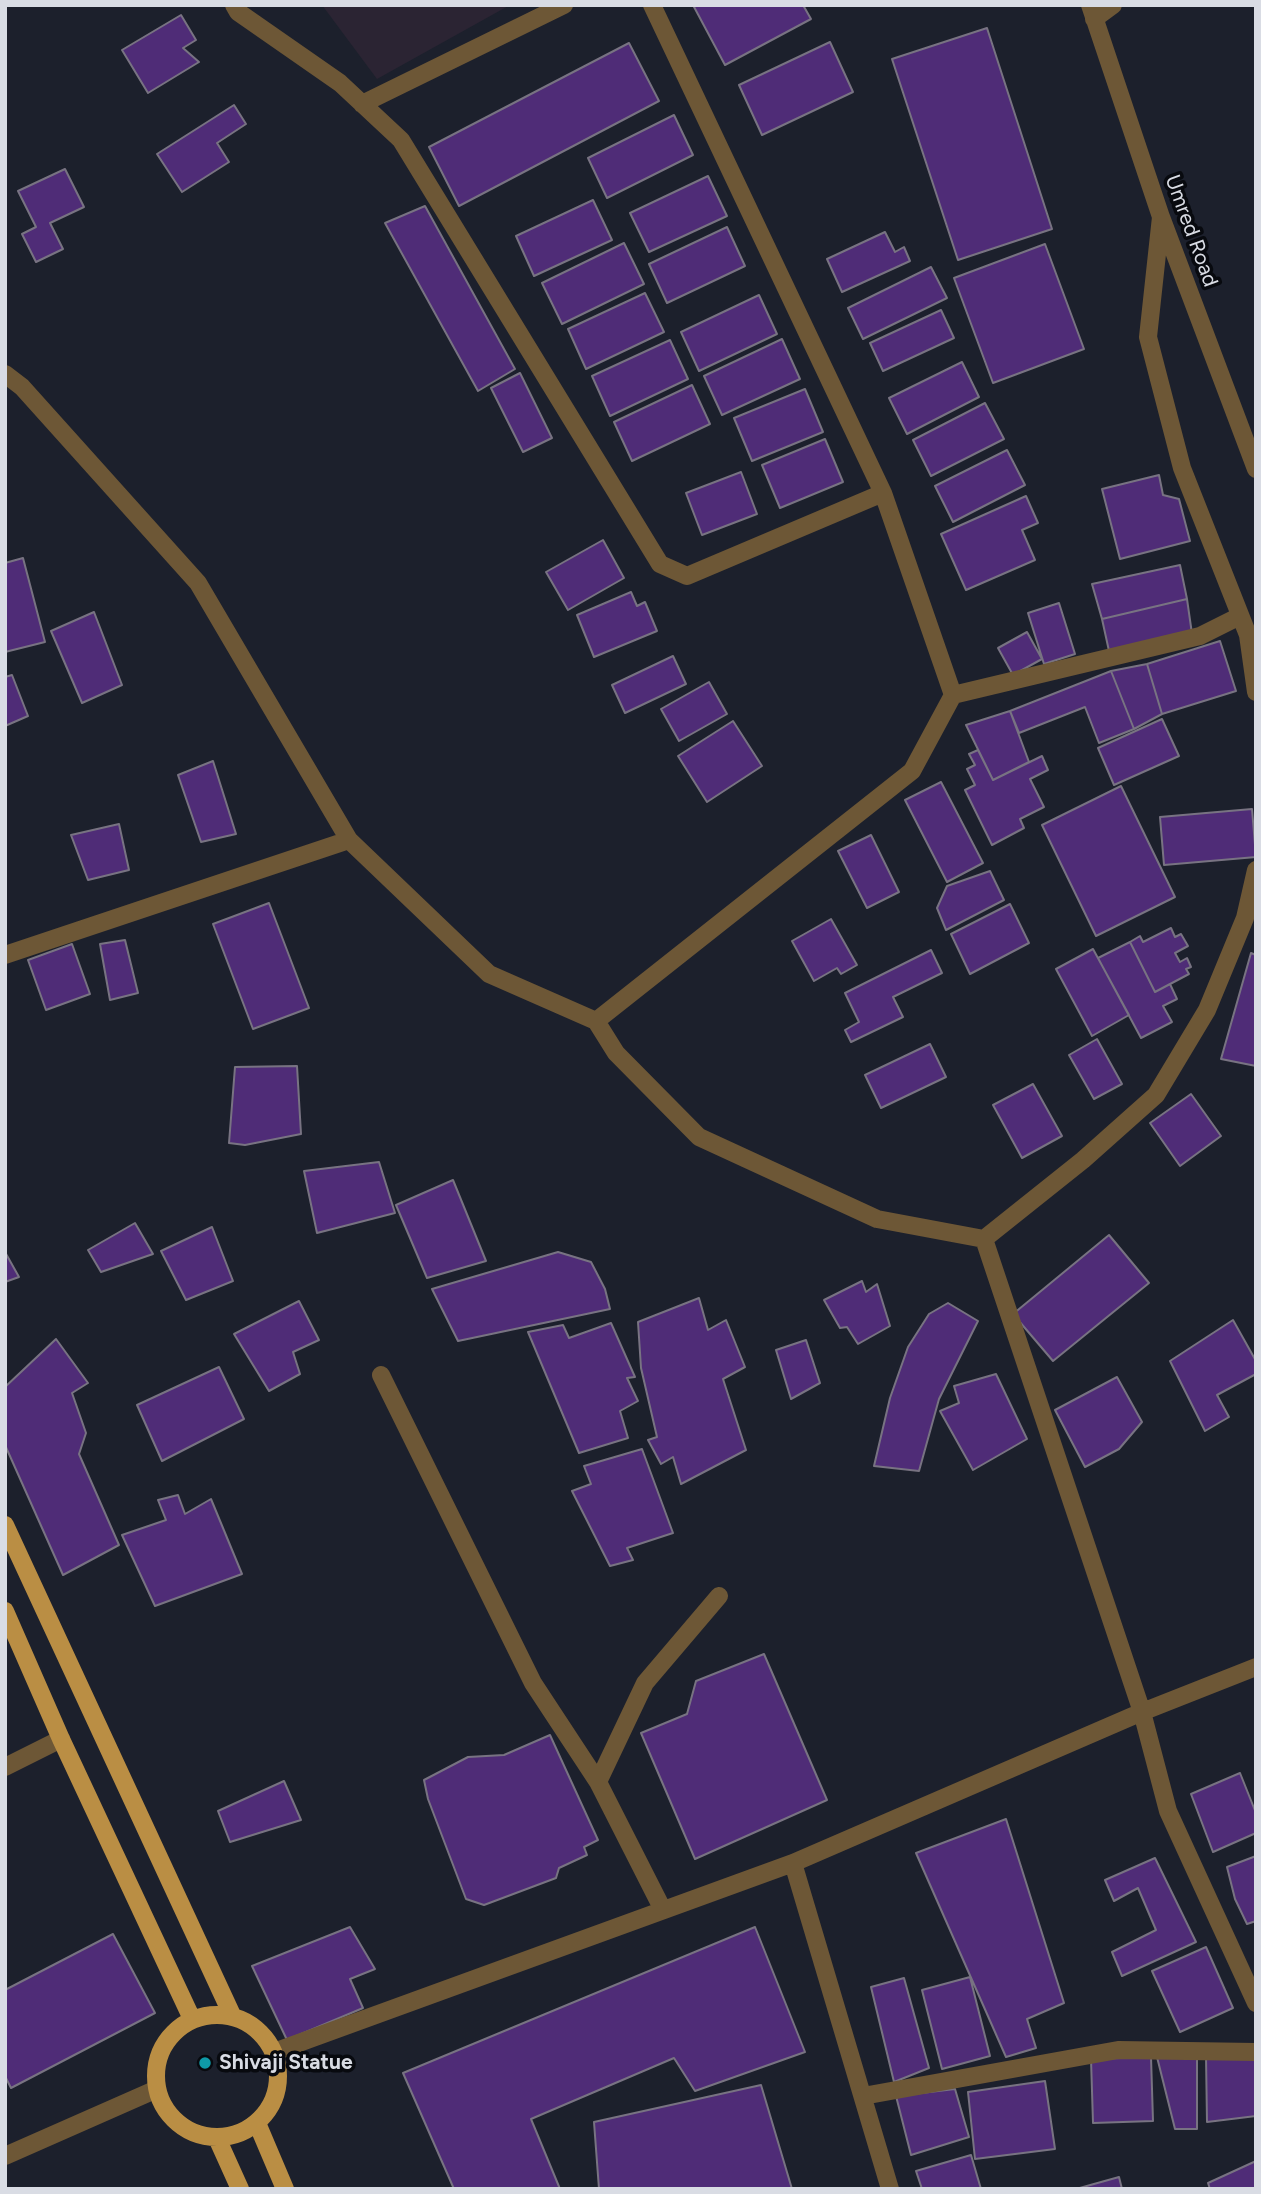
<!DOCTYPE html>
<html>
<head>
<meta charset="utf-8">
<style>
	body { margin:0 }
	#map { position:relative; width:1261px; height:2194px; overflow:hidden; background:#1c202c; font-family:Figtree,sans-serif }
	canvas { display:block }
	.frame { position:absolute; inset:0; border:7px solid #d9dce4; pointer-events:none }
</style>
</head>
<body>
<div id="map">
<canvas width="1261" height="2194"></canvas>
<div class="frame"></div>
</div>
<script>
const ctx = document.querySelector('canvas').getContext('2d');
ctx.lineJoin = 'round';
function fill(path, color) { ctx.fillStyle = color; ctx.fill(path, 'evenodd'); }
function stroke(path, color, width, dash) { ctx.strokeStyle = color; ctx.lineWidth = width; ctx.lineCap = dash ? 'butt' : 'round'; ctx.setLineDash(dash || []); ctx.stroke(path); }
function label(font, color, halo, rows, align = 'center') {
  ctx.font = font + ' Figtree,sans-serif'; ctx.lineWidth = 7; ctx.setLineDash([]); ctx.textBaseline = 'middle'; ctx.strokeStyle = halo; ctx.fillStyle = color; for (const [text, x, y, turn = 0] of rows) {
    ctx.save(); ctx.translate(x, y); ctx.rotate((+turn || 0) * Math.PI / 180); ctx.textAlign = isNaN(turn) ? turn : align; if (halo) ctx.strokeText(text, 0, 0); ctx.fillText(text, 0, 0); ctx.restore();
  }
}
fill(new Path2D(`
	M322,5h188l-133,74z`), '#2b2433');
const building = new Path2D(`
	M693,5h110l8,14 -86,46z
	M181,15l15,25 -13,8 16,14 -51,31 -26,-43z
	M987,28l65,201 -94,31 -66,-201z
	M830,42l23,50 -91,43 -23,-50z
	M629,43l30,58 -200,105 -30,-59z
	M234,105l12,19 -29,19 12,19 -47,30 -25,-38z
	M674,115l19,40 -86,43 -19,-40z
	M65,169l19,38 -34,16 13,26 -27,13 -14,-28 14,-7 -18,-36z
	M708,176l19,40 -78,36 -19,-39z
	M593,200l19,40 -78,36 -18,-40z
	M425,206l90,163 -37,22 -93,-168z
	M727,227l18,39 -78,37 -18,-39z
	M885,232l10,20 9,-5 6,14 -68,31 -15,-33z
	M624,243l20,41 -82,40 -20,-41z
	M1045,244l39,105 -91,34 -39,-105z
	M931,267l16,31 -84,41 -15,-31z
	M645,293l19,39 -78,37 -18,-40z
	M759,295l18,39 -78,37 -18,-39z
	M941,310l13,28 -71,33 -13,-28z
	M782,339l18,40 -78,36 -18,-39z
	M670,340l18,39 -78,37 -18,-40z
	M962,362l17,35 -72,37 -18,-36z
	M520,373l32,65 -29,14 -32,-64z
	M692,385l18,39 -78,37 -18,-39z
	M805,389l18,43 -71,29 -18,-43z
	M985,403l19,36 -73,37 -18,-36z
	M825,439l18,43 -63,26 -18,-43z
	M1007,450l18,35 -72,37 -18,-36z
	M741,472l16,42 -55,21 -16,-42z
	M1159,475l4,20 16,4 11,42 -70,18 -18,-70z
	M1026,496l12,27 -16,7 13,30 -69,30 -25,-56z
	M603,540l21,38 -56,32 -22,-38z
	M23,558l22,84 -40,10v-89z
	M1180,565l7,34 -85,20 -10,-35z
	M631,592l6,14 8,-4 12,29 -63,26 -17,-42z
	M1187,599l5,35 -83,17 -7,-32z
	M1059,603l16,51 -31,10 -16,-51z
	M94,612l28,73 -40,18 -31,-72z
	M1027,632l15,27 -29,16 -15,-27z
	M1220,641l16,50 -74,23 -15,-50z
	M673,656l13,28 -61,29 -13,-28z
	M1147,664l15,50 -28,15 -23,-58z
	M1111,671l23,58 -35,14 -14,-36 -66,26 -9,-22z
	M12,675l16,41 -23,10v-49z
	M709,682l18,32 -48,27 -18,-32z
	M1010,711l19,51 -36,18 -27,-55z
	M1162,719l17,37 -65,29 -16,-37z
	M733,721l29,45 -55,36 -29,-46z
	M978,750l15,30 49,-24 6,14 -18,9 14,28 -24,12 4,9 -32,17 -27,-55 10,-5 -8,-16 8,-4 -6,-11z
	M213,761l23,73 -35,8 -23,-67z
	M941,782l42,81 -36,19 -42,-82z
	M1121,786l54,111 -79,39 -54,-111z
	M1252,809l4,48 -92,8 -4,-48z
	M119,824l10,46 -41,10 -17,-45z
	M871,835l28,57 -32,16 -29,-57z
	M990,871l14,29 -58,30 -9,-22 10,-22z
	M269,903l40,105 -56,21 -40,-105z
	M1010,904l19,39 -59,31 -19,-40z
	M831,919l26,46 -16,9 -4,-6 -23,13 -22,-40z
	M1171,928l4,9 6,-3 7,12 -13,7 5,9 7,-4 4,9 -5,2 3,5 -34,18 -25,-50 10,-6 3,6z
	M125,940l13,53 -28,7 -10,-56z
	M1130,942l25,50 15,-8 7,15 -14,7 9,16 -31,16 -43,-80z
	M72,944l18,50 -44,16 -18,-50z
	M1093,949l36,66 -37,21 -36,-67z
	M931,950l11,23 -49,24 10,20 -52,25 -6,-12 14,-8 -14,-29z
	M1251,953l5,2v111l-35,-7z
	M1097,1039l25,45 -28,15 -25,-44z
	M930,1044l16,33 -65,31 -16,-33z
	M297,1066l4,68 -56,11 -16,-2 6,-76z
	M1033,1084l29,52 -40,22 -29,-53z
	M1191,1094l30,42 -41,30 -30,-43z
	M379,1162l16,51 -78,20 -13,-62z
	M453,1180l33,81 -59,17 -31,-73z
	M135,1223l18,31 -52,18 -13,-22z
	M212,1227l21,54 -47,19 -25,-49z
	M1109,1235l40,48 -96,78 -40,-47z
	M5,1252l14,25 -14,5z
	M558,1252l33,10 14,27 5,20 -152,32 -26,-52z
	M862,1281l4,11 11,-8 13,42 -32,18 -11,-17 -7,1 -16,-28z
	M699,1298l9,32 18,-10 19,47 -22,12 23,71 -65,34 -8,-27 -12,7 -13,-24 9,-3 -16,-69 -3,-46z
	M299,1301l20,39 -26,12 7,22 -31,17 -35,-57z
	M948,1303l30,18 -39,78 -20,72 -45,-5 16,-68 18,-51 21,-33z
	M1233,1320l23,41v13l-39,21 12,22 -24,14 -35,-70z
	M611,1323l24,54 -8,1 11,23 -18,10 8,27 -49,15 -51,-121 35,-7 6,13z
	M56,1339l32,44 -16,10 14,40 -7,21 40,91 -56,30 -58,-130v-58z
	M806,1340l14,43 -29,16 -15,-49z
	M219,1367l25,52 -82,42 -25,-56z
	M996,1374l31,65 -54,31 -33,-59 19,-8 -5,-17z
	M1117,1377l25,45 -23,27 -34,18 -30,-57z
	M642,1449l31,84 -46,15 6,12 -23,6 -38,-75 19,-7 -7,-18z
	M178,1495l7,19 26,-15 31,75 -87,32 -33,-71 44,-15 -8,-20z
	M764,1654l63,146 -132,59 -54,-126 46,-19 9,-33z
	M550,1735l48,105 -14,7 3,8 -28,13 -3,10 -72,27 -18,-6 -38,-100 -4,-19 44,-23 36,-2z
	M1240,1773l16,40v20l-43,19 -22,-58z
	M284,1781l17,39 -71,22 -12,-31z
	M1006,1819l58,184 -37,16 9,29 -30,9 -90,-204z
	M1256,1856v65l-9,3 -12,-25 -8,-32z
	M1155,1858l41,84 -74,34 -10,-24 44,-22 -18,-42 -24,13 -9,-21z
	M350,1927l25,42 -25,10 13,29 -76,32 -35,-74z
	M755,1927l50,125 -110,39 -21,-33 -143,61 29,70h-106l-51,-116z
	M113,1934l42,79 -144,75 -6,-12v-86z
	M1206,1947l27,61 -53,24 -28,-61z
	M970,1977l20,79 -48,13 -20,-79z
	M904,1978l25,90 -35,14 -23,-95z
	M1206,2056l50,1v59l-49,6z
	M1151,2057l2,64 -60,2 -2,-64z
	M1157,2057l40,1v71h-22z
	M1045,2081l10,68 -80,10 -7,-67z
	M761,2085l31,104h-193l-5,-67z
	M955,2089l14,48 -58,18 -15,-59z
	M971,2155l10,34h-59l-6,-18z
	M1256,2161v28h-46l-2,-6z
	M1119,2177l3,12h-46z`);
fill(building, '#4f2c77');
stroke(building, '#787382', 2);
stroke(new Path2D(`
	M234,5l4,7 102,71 61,57 259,424 27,12 196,-83
	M1090,5l71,212 95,252
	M1094,19l19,-14
	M362,104l202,-99
	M1161,217l-13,120 34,131 66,167 8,57
	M5,374l17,13 176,196 151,257 140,134 107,47 20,32 83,84 178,82 107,20 99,-79 73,-65 51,-85 38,-92 11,-48
	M953,695l247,-59 40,-20
	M5,955l344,-115
	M596,1021l316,-250 41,-76 -70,-202 -231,-488
	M984,1239l158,473 26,99 88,192
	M381,1375l152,308 65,99 65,128
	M5,1767l56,-28
	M598,1782l47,-99 74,-87
	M793,1863l97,326
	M274,2052l519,-189 349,-151 114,-45
	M863,2096l255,-46 138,2
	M5,2156l152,-67`), '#6d5736', 18);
stroke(new Path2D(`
	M5,1525l227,490
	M5,1611l56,128 131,280
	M156 2076a61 61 0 1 1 122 0a61 61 0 1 1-122 0Z
	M257,2123l28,66
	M217,2138l23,51`), '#ba8e44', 18);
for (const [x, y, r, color] of [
	[205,2063,7,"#0f9aa8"]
]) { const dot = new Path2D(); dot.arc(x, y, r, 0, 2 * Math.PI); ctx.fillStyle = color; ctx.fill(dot); stroke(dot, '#080a0f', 2.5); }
label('21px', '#d9dce4', '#080a0f', [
	["Umred Road",1191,231,70]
]);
label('bold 21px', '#d9dce4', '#080a0f', [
	["Shivaji Statue",219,2063]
], 'left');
</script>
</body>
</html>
